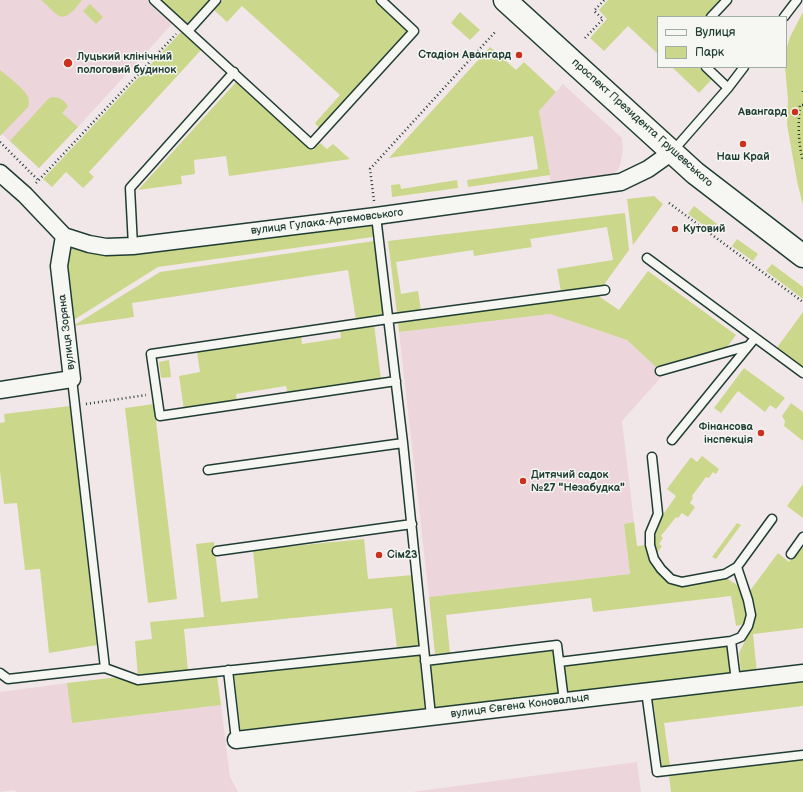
<!DOCTYPE html>
<html>
<head>
<meta charset="utf-8">
<style>
	body { margin:0 }
	#map { position:relative; width:803px; height:792px; overflow:hidden; background:#f2e7e8; font-family:"Balsamiq Sans",sans-serif }
	canvas { display:block }
	.legend { position:absolute; left:657px; top:16px; width:130px; height:52px; box-sizing:border-box; background:#f6f6f2; border:1px solid #a0aca6; margin:0; padding:5px 7px; list-style:none; font-size:12px; color:#1f3d34 }
	.legend li { display:flex; align-items:center; gap:8px; height:20px }
	.legend b { width:20px; border:1px solid #a0aca6 }
</style>
</head>
<body>
<div id="map">
<canvas width="803" height="792"></canvas>
<ul class="legend">
<li><b style="height:5px;background:#f6f6f2"></b>Вулиця</li>
<li><b style="height:11px;background:#cbd78a"></b>Парк</li>
</ul>
</div>
<script>
const ctx = document.querySelector('canvas').getContext('2d');
ctx.lineJoin = 'round';
function fill(path, color) { ctx.fillStyle = color; ctx.fill(path, 'evenodd'); }
function stroke(path, color, width, dash) { ctx.strokeStyle = color; ctx.lineWidth = width; ctx.lineCap = dash ? 'butt' : 'round'; ctx.setLineDash(dash || []); ctx.stroke(path); }
function label(font, color, halo, rows, align = 'center') {
  ctx.font = font + ' "Balsamiq Sans",sans-serif'; ctx.lineWidth = 3; ctx.setLineDash([]); ctx.textBaseline = 'middle'; ctx.strokeStyle = halo; ctx.fillStyle = color; for (const [text, x, y, turn = 0] of rows) {
    ctx.save(); ctx.translate(x, y); ctx.rotate((+turn || 0) * Math.PI / 180); ctx.textAlign = isNaN(turn) ? turn : align; if (halo) ctx.strokeText(text, 0, 0); ctx.fillText(text, 0, 0); ctx.restore();
  }
}
fill(new Path2D(`
	M0,0h147l26,23 -95,104 -39,41 -39,-36z
	M563,84l59,54 1,12 -3,16 -4,6 -8,5 -57,8 -12,-74z
	M550,314l77,26 37,34 -42,47 12,101 -10,2 6,50 -201,23 -30,-265z
	M67,683l5,40 149,-18 9,72 8,15h-222l-1,-2 -15,2v-100z
	M637,762l4,30h-229z`), '#edd5dc');
fill(new Path2D(`
	M41,0h41c-5,6 -14,20 -23,16 -4,-2 -14,-13 -18,-16z
	M158,0h52l-23,26z
	M223,0h153l32,30 -89,98 -4,-5 25,-28 -98,-89 -15,16 -13,-12z
	M608,0h114l-16,17h-48v37l-30,-28 -24,25 -14,-13 17,-19 -8,-9z
	M90,4l13,13 -7,7 -13,-13z
	M460,12l20,18 -10,10 -19,-17z
	M803,12v193l-6,-24 -10,-57 1,-24 -3,-33 1,-17 4,-13z
	M182,31l20,18 -113,123 5,5 -11,11 -17,-16 -14,15 -9,-8z
	M490,47l26,23 8,-8 32,30 -17,19 11,64 -82,12 -1,-7 71,-11 -5,-33 -144,22z
	M672,67h27l13,12 -13,14z
	M0,70c7,6 25,19 28,27 1,4 1,7 0,10l-28,29z
	M237,81l76,69 7,-7 7,6 6,-5 17,15 -121,17 -3,-20 -32,4 1,14 -14,2 1,8 -44,6z
	M52,97c9,0 11,3 16,9l-6,7 16,14 -39,41 -29,-27 38,-42z
	M457,180l1,8 -66,9 -1,-12 9,-1 1,5z
	M654,196l9,8 -30,41 -6,-46z
	M694,206l27,21 -5,7 -28,-20z
	M625,213l4,37 -26,36 -42,6 -4,-23 56,-9 -6,-33 -77,12 2,8 -58,9 -1,-6 -77,12 5,32 17,-3 3,19 -24,4 -9,-73z
	M372,224l1,13 -215,30 -86,54 -6,-55 3,-22 17,8 20,3z
	M737,239l21,15 -5,7 -21,-15z
	M374,241l9,74 -27,5 -8,-50 -216,33 2,14 -61,9 87,-54z
	M772,264l31,23v12l-37,-28z
	M648,271l88,64 -9,12 -71,20 -29,-27 -77,-26 -151,18 -1,-10 199,-27 22,15z
	M803,312v57l-27,-20z
	M374,324l7,55 -93,15 -2,-8 -50,8 1,8 -53,8 -5,-34 21,-4 -3,-20 104,-16 1,8 39,-6 -1,-9z
	M169,360l2,17 -10,1 -2,-16z
	M744,368l41,30 -9,11 -6,-4 -5,7 -27,-21 -17,22 -7,-5z
	M791,403l12,9v29l-19,-15 1,-5 -3,-5z
	M154,404l23,195 -29,4 -23,-195z
	M70,406l27,239 -48,8 -9,-84 -15,1 -8,-67 -13,1 -4,-33v-48l5,-1 -1,-8z
	M702,456l17,13 -3,5 -3,-2 -4,6 -3,-1 -14,19 1,2 -3,5 5,4 -7,10 -6,-4 -4,5 -2,-1 -15,19 2,2 -4,6 3,2 -5,7 -3,-13 8,-24 14,-20 -9,-7 24,-32 6,5z
	M803,484v34l-16,-12z
	M634,522l3,24 9,-1 5,15 7,11 11,11 12,4 45,-8 13,8 5,14 3,15 -3,9 -8,2 -5,-30 -138,16 -2,-14 -145,17 4,38 -15,1 -6,-57 201,-23 -6,-50z
	M737,523l4,2 -25,34 -4,-2z
	M364,539l4,40 44,-4 7,71 -22,2 -5,-40 -208,21 4,42 -50,6 -3,-36 17,-2 -2,-17 54,-5 -8,-73 18,-2 7,60 37,-4 -5,-48z
	M803,543v85l-50,6 4,39 -16,2 -2,-22 13,-26 -3,-35 29,-39 11,9z
	M729,645l3,31 -167,19 -4,-31z
	M553,651l5,45 -123,14 -4,-45z
	M420,655l5,57 -184,22 -7,-60z
	M217,676l4,29 -149,18 -5,-40 52,-6z
	M803,681v25l-139,17 6,43 -8,1 -9,-67z
	M803,760v32h-132l-2,-16z`), '#cbd78a');
const lane = new Path2D(`
	M154,0l157,144 103,-113 -33,-31
	M711,17l16,-17
	M784,17l13,-17
	M188,31l28,-31
	M706,67l22,21
	M672,152l56,-64 16,-21
	M376,216l27,227 28,273
	M133,246l-3,-58 104,-116
	M647,258l156,115
	M660,371l88,-25
	M72,379l33,289
	M396,381l-236,35 -9,-62 237,-35 217,-29
	M672,440l83,-102
	M652,457l6,57 -8,19v12l4,14 7,10 10,10 11,3 43,-8 12,-7
	M208,470l195,-27
	M217,551l195,-27
	M791,554l12,-17
	M731,641l10,-4 7,-11 3,-11 -3,-15 -11,-33 35,-48
	M425,661l132,-16 7,56
	M559,662l172,-21 5,40
	M228,670l8,70
	M0,673l8,6 97,-11 33,12 286,-30
	M646,691l11,81 146,-17`);
const street = new Path2D(`
	M0,173l25,22 39,41 25,8 17,3 27,-1 243,-30 245,-34 27,-13 24,-17
	M0,390l72,-11 -13,-113 5,-30
	M236,740l567,-67`);
const secondary = new Path2D(`
	M505,0l190,173 108,83`);
stroke(lane, '#1f3d34', 11);
stroke(street, '#1f3d34', 19);
stroke(secondary, '#1f3d34', 25);
stroke(new Path2D(`
	M585,38l18,-19 -9,-8 10,-11
	M803,91v1
	M803,105h-3c-2,18 -2,38 3,56
	M0,142l38,38
	M36,183l140,-149
	M374,201l-4,-32 126,-138
	M669,203l134,99
	M86,404l60,-9`), '#1f3d34', 2.5, [1, 3]);
stroke(lane, '#f6f6f2', 8);
stroke(street, '#f6f6f2', 16);
stroke(secondary, '#f6f6f2', 22);
for (const [x, y, r, color] of [
	[519,55,4,"#c8321e"],
	[68,63,5,"#c8321e"],
	[795,112,4,"#c8321e"],
	[743,144,4,"#c8321e"],
	[675,229,4,"#c8321e"],
	[761,433,4,"#c8321e"],
	[523,481,4,"#c8321e"],
	[379,555,4,"#c8321e"]
]) { const dot = new Path2D(); dot.arc(x, y, r, 0, 2 * Math.PI); ctx.fillStyle = color; ctx.fill(dot); stroke(dot, '#f6f6f2', 1.5); }
label('bold 11px', '#1f3d34', '#f6f6f2', [
	["Стадіон Авангард",511,55,"right"],
	["Луцький клінічний",77,57],
	["пологовий будинок",77,70],
	["Авангард",787,112,"right"],
	["Наш Край",743,157,"center"],
	["Кутовий",683,229],
	["Фінансова",753,427,"right"],
	["інспекція",753,440,"right"],
	["Дитячий садок",531,475],
	["№27 \"Незабудка\"",531,488],
	["Сім23",387,555]
], 'left');
label('11px', '#1f3d34', '#f6f6f2', [
	["проспект Президента Грушевського",642,123,42],
	["вулиця Гулака-Артемовського",327,222,-7],
	["вулиця Зоряна",67,332,-97],
	["вулиця Євгена Коновальця",520,706,-7]
]);
</script>
</body>
</html>
